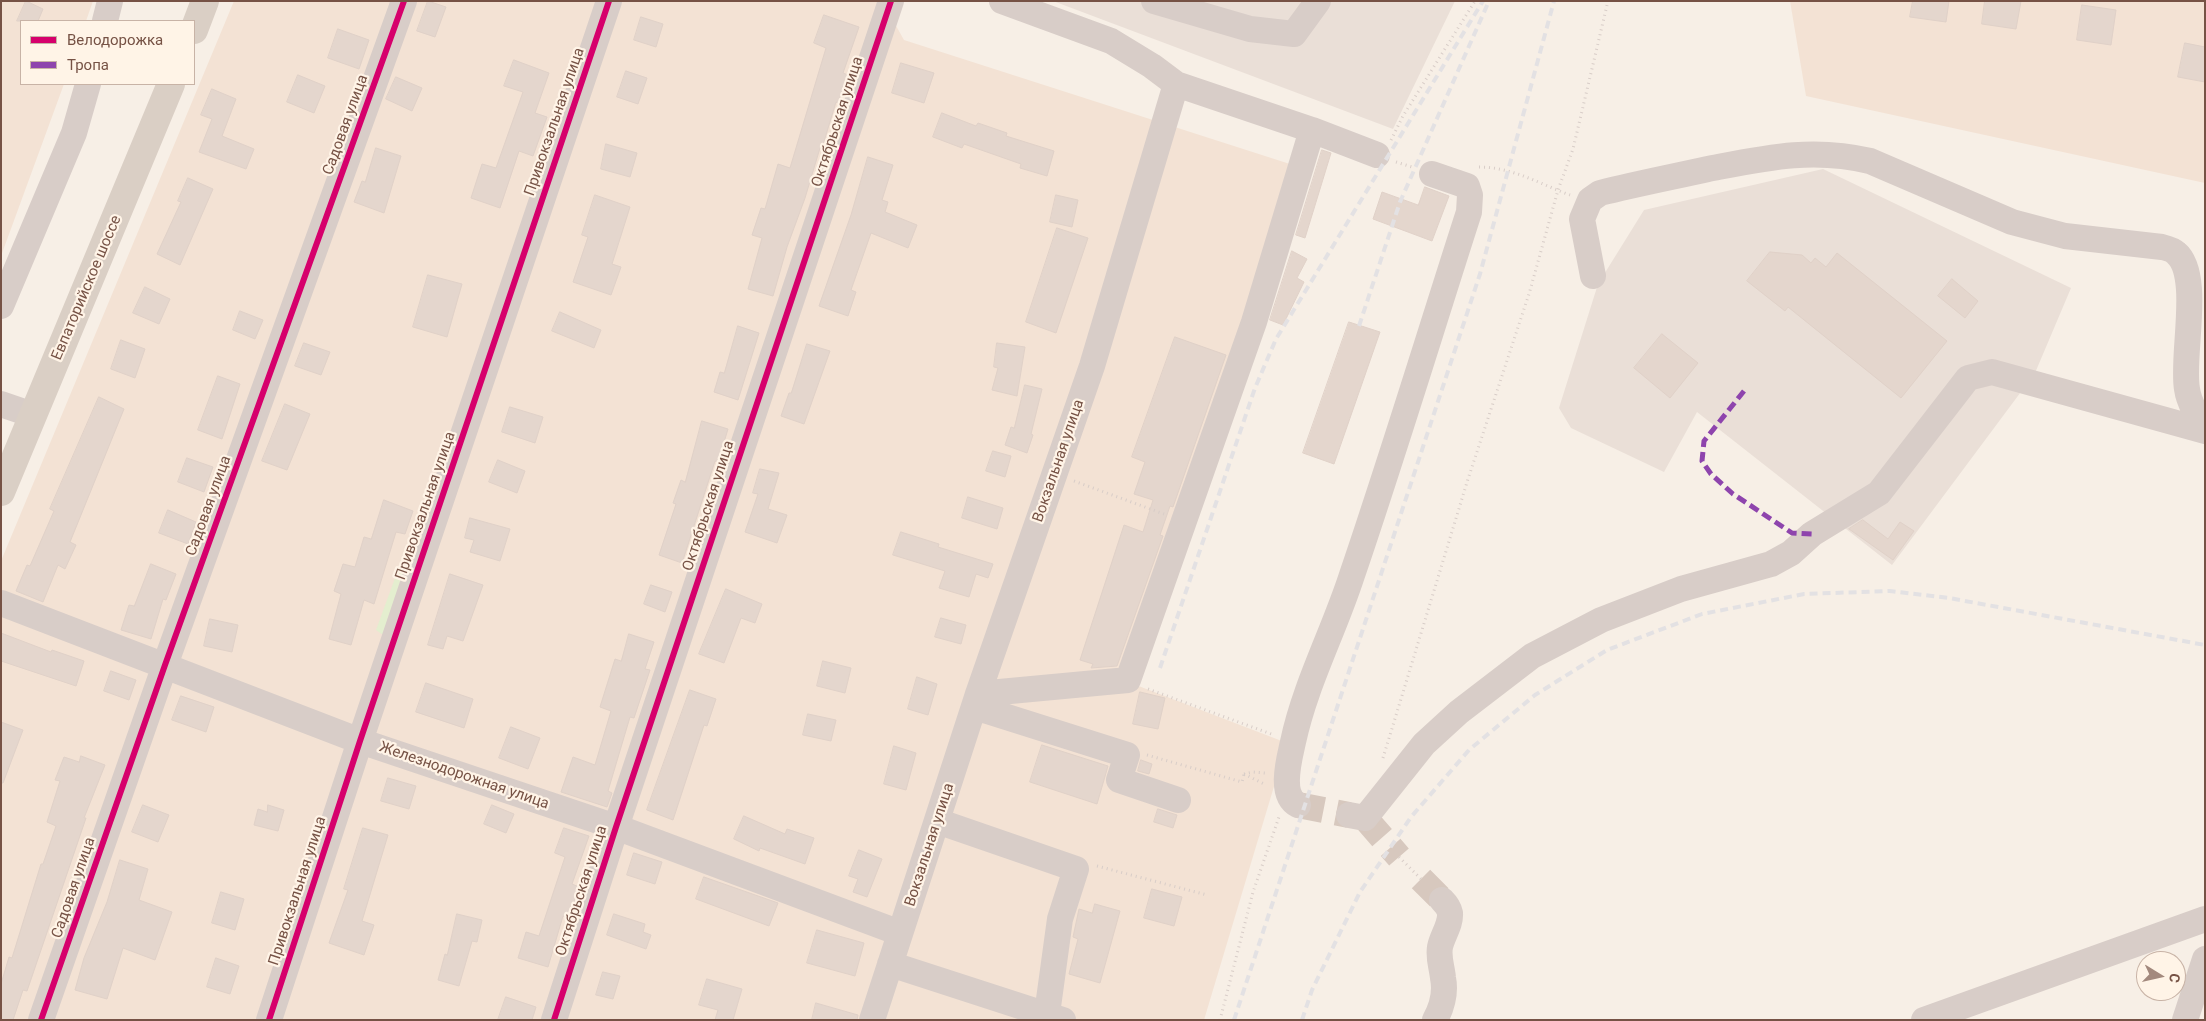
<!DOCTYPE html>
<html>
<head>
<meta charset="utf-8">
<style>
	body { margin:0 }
	#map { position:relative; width:2206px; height:1021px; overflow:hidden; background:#f7efe6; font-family:Roboto,sans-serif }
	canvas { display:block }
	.frame { position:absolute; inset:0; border:2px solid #765245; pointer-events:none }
	.legend { position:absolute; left:20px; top:20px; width:175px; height:65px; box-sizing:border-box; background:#fff4e7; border:1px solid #c8b3a6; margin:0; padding:6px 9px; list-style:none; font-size:15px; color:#765245 }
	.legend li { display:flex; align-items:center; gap:10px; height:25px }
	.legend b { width:25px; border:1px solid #c8b3a6 }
	.north { position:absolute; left:2136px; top:951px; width:50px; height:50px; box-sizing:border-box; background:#fff4e7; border:1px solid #c8b3a6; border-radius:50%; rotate:99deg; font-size:14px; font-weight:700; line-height:20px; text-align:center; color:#765245 }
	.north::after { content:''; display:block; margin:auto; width:18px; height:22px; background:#a3897d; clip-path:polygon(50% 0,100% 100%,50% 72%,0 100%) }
</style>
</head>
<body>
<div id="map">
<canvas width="2206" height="1021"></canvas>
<div class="frame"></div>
<ul class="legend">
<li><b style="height:6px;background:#d6006c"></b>Велодорожка</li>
<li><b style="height:6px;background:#8e44ad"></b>Тропа</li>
</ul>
<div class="north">С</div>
</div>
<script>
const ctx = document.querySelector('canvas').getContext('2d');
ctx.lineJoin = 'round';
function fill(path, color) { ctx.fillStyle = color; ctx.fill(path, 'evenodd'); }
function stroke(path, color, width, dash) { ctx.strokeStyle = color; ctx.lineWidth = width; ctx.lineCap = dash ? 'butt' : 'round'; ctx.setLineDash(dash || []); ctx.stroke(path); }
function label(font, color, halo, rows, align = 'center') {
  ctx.font = font + ' Roboto,sans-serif'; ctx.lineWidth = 4.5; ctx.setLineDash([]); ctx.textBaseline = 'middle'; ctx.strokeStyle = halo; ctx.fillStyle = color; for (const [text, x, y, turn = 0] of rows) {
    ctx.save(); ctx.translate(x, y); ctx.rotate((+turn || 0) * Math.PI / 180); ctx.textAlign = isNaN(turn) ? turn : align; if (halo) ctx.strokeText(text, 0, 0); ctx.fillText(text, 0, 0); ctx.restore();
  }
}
fill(new Path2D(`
	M1,1h92l-7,20h-65v63h43l-63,172z
	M234,1h648l22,39 389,125 -170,515 164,63 -83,277h-1203v-459z
	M1790,1h415v182l-399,-87z`), '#f3e2d4');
fill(new Path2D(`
	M1053,1h402l-62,128z
	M1823,169l248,119 -36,85 -143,192 -195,-153 -33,60 -93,-44 -12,-20 39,-124 46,-74z`), '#eadfd7');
fill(new Path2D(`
	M406,548l17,6 -40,81 -7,-5z`), '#e4eecf');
const building = new Path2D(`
	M26,1l17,8 -5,12h-21z
	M428,1l18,6 -11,30 -18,-6z
	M1913,1h36l-3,21 -36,-5z
	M1985,1h36l-5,28 -34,-5z
	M2082,5l34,5 -5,35 -34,-5z
	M824,15l35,12 -16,46 5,2 -10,28 -2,-1 -14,46h-2l-15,50 -18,49 -14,49 -25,-7 14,-51 -10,-3 9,-27 4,1 13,-45 12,4 36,-120 -12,-5z
	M641,17l22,7 -7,23 -22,-7z
	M338,29l31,11 -10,29 -31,-11z
	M2185,43l20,4v35l-27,-5z
	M514,60l35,13 -14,40 12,4 -14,39 -14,-5 -19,57 -29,-10 11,-34 14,4 27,-76 -19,-6z
	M901,63l33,10 -10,30 -32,-10z
	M626,71l21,7 -9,26 -21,-7z
	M298,75l27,11 -11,27 -27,-11z
	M396,77l26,11 -10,23 -26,-12z
	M212,89l24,10 -14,37 32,13 -8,20 -47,-17 13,-33 -11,-4z
	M942,113l34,13 2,-3 29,10 -1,3 48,15 -7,25 -27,-8 1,-4 -57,-20 -2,4 -29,-11z
	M606,144l31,9 -7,24 -29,-8z
	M376,148l25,8 -17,57 -30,-11 8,-21 3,1z
	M1322,150l9,3 -26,85 -9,-3z
	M868,157l25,8 -11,35 6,2 -3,10 32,13 -9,23 -37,-15 -20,57 5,2 -8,24 -29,-10 32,-91z
	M188,178l25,11 -33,76 -23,-11 24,-52 -3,-1z
	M1425,187l24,9 -17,45 -59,-22 9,-27 36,13z
	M595,195l35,12 -18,57 9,3 -10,28 -38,-13 15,-45 -6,-2z
	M1056,195l22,5 -6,27 -22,-5z
	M1057,228l31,10 -32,95 -30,-11z
	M1292,251l15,8 -10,19 7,4 -21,43 -13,-5z
	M1770,252l32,3 9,8 4,-5 11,9 11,-14 110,88 -46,57 -113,-91 -3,4 -38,-30z
	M428,275l34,9 -15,53 -34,-10z
	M1952,279l26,22 -13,17 -27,-22z
	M145,287l25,12 -11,25 -26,-11z
	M240,311l23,9 -8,19 -22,-9z
	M560,312l41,18 -7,18 -42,-17z
	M1349,322l31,10 -46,132 -31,-11z
	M738,326l21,7 -21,67 -24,-8 6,-20 4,1z
	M1662,334l36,29 -28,35 -36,-30z
	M1175,337l51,18 -53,152 -3,-1 -10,29 3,1 -46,130 -26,2 2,-4 -13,-4 44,-135 19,7 10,-32 -19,-6 11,-32 -13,-5z
	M121,340l24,9 -10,29 -24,-9z
	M304,343l26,9 -9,23 -26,-9z
	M997,343l28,4 -8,49 -25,-6 6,-22 -4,-1z
	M807,344l23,7 -26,73 -23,-8 8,-23h2z
	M218,376l22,8 -18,55 -24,-9z
	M1025,385l17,4 -11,45 2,1 -6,18 -22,-8 6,-18 3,1z
	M99,397l25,12 -54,133 6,3 -11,24 -7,-4 -15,37 -27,-11 11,-26 3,1 24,-55 -4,-2z
	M285,404l25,10 -23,56 -25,-9z
	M510,407l33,10 -8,26 -33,-11z
	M702,421l26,8 -10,33 -3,-1 -33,102 -23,-8 17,-51 -3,-1 8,-23 4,2z
	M993,451l18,5 -6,21 -19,-6z
	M187,458l26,9 -9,25 -26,-10z
	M498,460l27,11 -8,22 -28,-11z
	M760,469l19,4 -11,36 19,6 -10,28 -32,-11 13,-38 -5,-1z
	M968,497l35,11 -6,21 -35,-11z
	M384,500l29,11 -8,23 -9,-2 -22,72 -10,-4 -13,45 -22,-6 12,-45 -7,-3 9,-27 12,3 9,-30 7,2z
	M168,510l28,12 -8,22 -29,-11z
	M470,518l40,11 -10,32 -30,-9 4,-12 -9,-2z
	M1863,520l25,19 12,-17 14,9 -21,29 -44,-31z
	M901,532l38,12 -1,3 55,17 -5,14 -12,-4 -7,23 -30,-9 6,-17 -52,-16z
	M151,564l25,10 -10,26 -3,-1 -12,40 -30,-9 8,-25 5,1z
	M450,574l33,11 -20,56 -16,-5 -4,13 -15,-4z
	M651,585l21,7 -7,20 -21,-8z
	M726,589l36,15 -7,19 -14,-5 -17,45 -25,-9z
	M941,618l25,7 -5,19 -26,-7z
	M210,619l28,6 -6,27 -28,-6z
	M1,633l50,19 1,-2 32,11 -8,25 -75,-25z
	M629,634l25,8 -9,27 5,1 -16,48 -4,-1 -22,74 4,2 -5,14 -46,-15 12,-35 22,8 16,-54 -11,-4 15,-48 6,2z
	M823,661l28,7 -6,25 -28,-7z
	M111,671l25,9 -7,20 -25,-9z
	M917,677l20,7 -9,31 -20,-6z
	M426,683l47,16 -9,29 -48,-16z
	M690,690l26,9 -9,27 -3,-1 -31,95 -26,-10z
	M1140,692l25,6 -7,31 -25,-5z
	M181,696l33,11 -8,25 -34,-12z
	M808,714l28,6 -5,21 -28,-6z
	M1,722l22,8 -20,53h-2z
	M511,727l29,11 -12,31 -29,-11z
	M1042,745l66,21 -11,38 -67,-22z
	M894,746l22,7 -10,37 -22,-6z
	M81,756l24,9 -21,53h2l-59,173 -4,-1 -10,30h-12v-36l8,-27 3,1 29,-94h2l13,-38 -9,-4 13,-41 -5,-1 9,-23 15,5z
	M1141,760l11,4 -3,10 -11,-3z
	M388,778l28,8 -7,23 -28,-8z
	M143,805l26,10 -11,27 -26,-10z
	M268,805l16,5 -6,21 -24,-6 4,-16 9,3z
	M492,805l22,9 -8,19 -22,-9z
	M1158,809l19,6 -4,13 -19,-6z
	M744,816l41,18 2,-5 27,9 -9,26 -45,-16 -1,3 -25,-12z
	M363,828l25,7 -26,86 12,4 -10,30 -35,-12 19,-53 -4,-1z
	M564,828l25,8 -17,48 7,3 -10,31 -6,-2 -15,51 -30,-9 8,-26 13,4 26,-79 -10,-4z
	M859,850l23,9 -15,38 -14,-5 5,-13 -9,-3z
	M634,853l28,9 -7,22 -28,-9z
	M120,860l28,9 -9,31 33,12 -17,48 -32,-12 -16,51 -32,-9 9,-32 23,-56z
	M704,877l74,26 -9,23 -73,-27z
	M1152,889l30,8 -8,29 -30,-8z
	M221,892l23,7 -9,31 -23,-7z
	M1095,904l25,7 -20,72 -31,-9 9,-35 -5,-2 6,-28 13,4z
	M457,914l25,6 -5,22 -5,-1 -13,45 -21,-6 7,-26 2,1z
	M614,914l31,10 -2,8 8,3 -5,14 -39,-14z
	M817,930l47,13 -9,33 -48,-13z
	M216,958l23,8 -9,28 -23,-7z
	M603,972l17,4 -7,23 -17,-4z
	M707,979l35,10 -9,31h-18l3,-10 -19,-5z
	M506,997l30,10 -4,13h-34z
	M816,1003l42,12 -1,5h-45z`);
fill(building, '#e4d6cd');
stroke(building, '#e0d1c8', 1);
stroke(new Path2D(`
	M1298,805l51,10
	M1365,818l34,39
	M1421,879l21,21`), '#d7c8be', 26, [26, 13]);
stroke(new Path2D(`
	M1391,140l12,-24 72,-115
	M1396,162l16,5
	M1479,167c33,0 61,17 91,28
	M1074,481l90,33
	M1148,689l126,46
	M1147,755l95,27 2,-8
	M1383,758l85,-279 61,-185 29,-104 15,-41 35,-148
	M1244,774l9,-2 12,1
	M1244,774l22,11
	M1399,857l22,22
	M1097,866l110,29
	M1220,1020l33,-128 26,-75`), '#d8cdc8', 3, [1, 4]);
stroke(new Path2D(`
	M1002,1l109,40 41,25 24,18 136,46 65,25
	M1154,1l96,28 44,5 24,-33
	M105,21l5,-20
	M1593,276l-11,-57 8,-19 10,-7c36,-9 72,-16 108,-24 57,-11 104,-22 162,-8l142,61 53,14 97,11c4,1 11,3 14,6 26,22 5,103 11,136 2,14 10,26 18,38
	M1,306l73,-173 14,-49
	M1,404l32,11
	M1,603l359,138 256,86 284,106
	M978,694l150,-14 126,-358 58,-192
	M975,707l152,48 -8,25 59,20
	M1298,805c-19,-10 -9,-45 -5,-63 12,-57 41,-111 59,-167 41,-120 78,-242 117,-363l1,-17 -3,-9 -35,-12
	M1349,815l16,3 59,-74 35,-32 73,-56 69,-36 80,-31 90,-25 20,-11 21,-19 67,-41 89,-115 24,-6 213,59
	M937,821l139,48 -16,50 -13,95
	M890,964l173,56
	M41,1020l124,-355 239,-664
	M269,1020l91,-279 249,-740
	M554,1020l62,-193 275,-826
	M872,1020l106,-326 114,-328 84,-282
	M1435,1020c7,-13 11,-27 8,-42 -1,-11 -5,-20 -3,-31 2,-11 11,-22 10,-34 -1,-5 -4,-9 -8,-13
	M1924,1020l281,-101
	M2185,1020l20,-61`), '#d8cdc8', 26);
stroke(new Path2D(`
	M194,30l11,-29
	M1,492l170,-408`), '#dacfc5', 28);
stroke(new Path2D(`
	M1359,326l41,-124 89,-201
	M1160,668l95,-280 21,-49 207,-338
	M1234,1020l246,-746 74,-273
	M1302,1020l10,-30 48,-98 51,-75 58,-67 66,-55 72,-45 95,-36 102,-20 86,-3 59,7 256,47`), '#e3e1e3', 4, [8, 5]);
stroke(new Path2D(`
	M1744,391l-40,50 -2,20 9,13 22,20 59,39 20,1`), '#8e44ad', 5, [10, 5]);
stroke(new Path2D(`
	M41,1020l124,-355 239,-664
	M269,1020l91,-279 249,-740
	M554,1020l62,-193 275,-826`), '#d6006c', 6);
label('15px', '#765245', '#fff4e7', [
	["Привокзальная улица",555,122,-71],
	["Октябрьская улица",838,122,-72],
	["Садовая улица",346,125,-70],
	["Евпаторийское шоссе",87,288,-67],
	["Вокзальная улица",1059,461,-71],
	["Садовая улица",209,506,-70],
	["Привокзальная улица",426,506,-71],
	["Октябрьская улица",709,506,-72],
	["Железнодорожная улица",464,776,19],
	["Вокзальная улица",930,845,-72],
	["Садовая улица",74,888,-71],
	["Привокзальная улица",298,891,-72],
	["Октябрьская улица",582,891,-72]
]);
</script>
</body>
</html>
